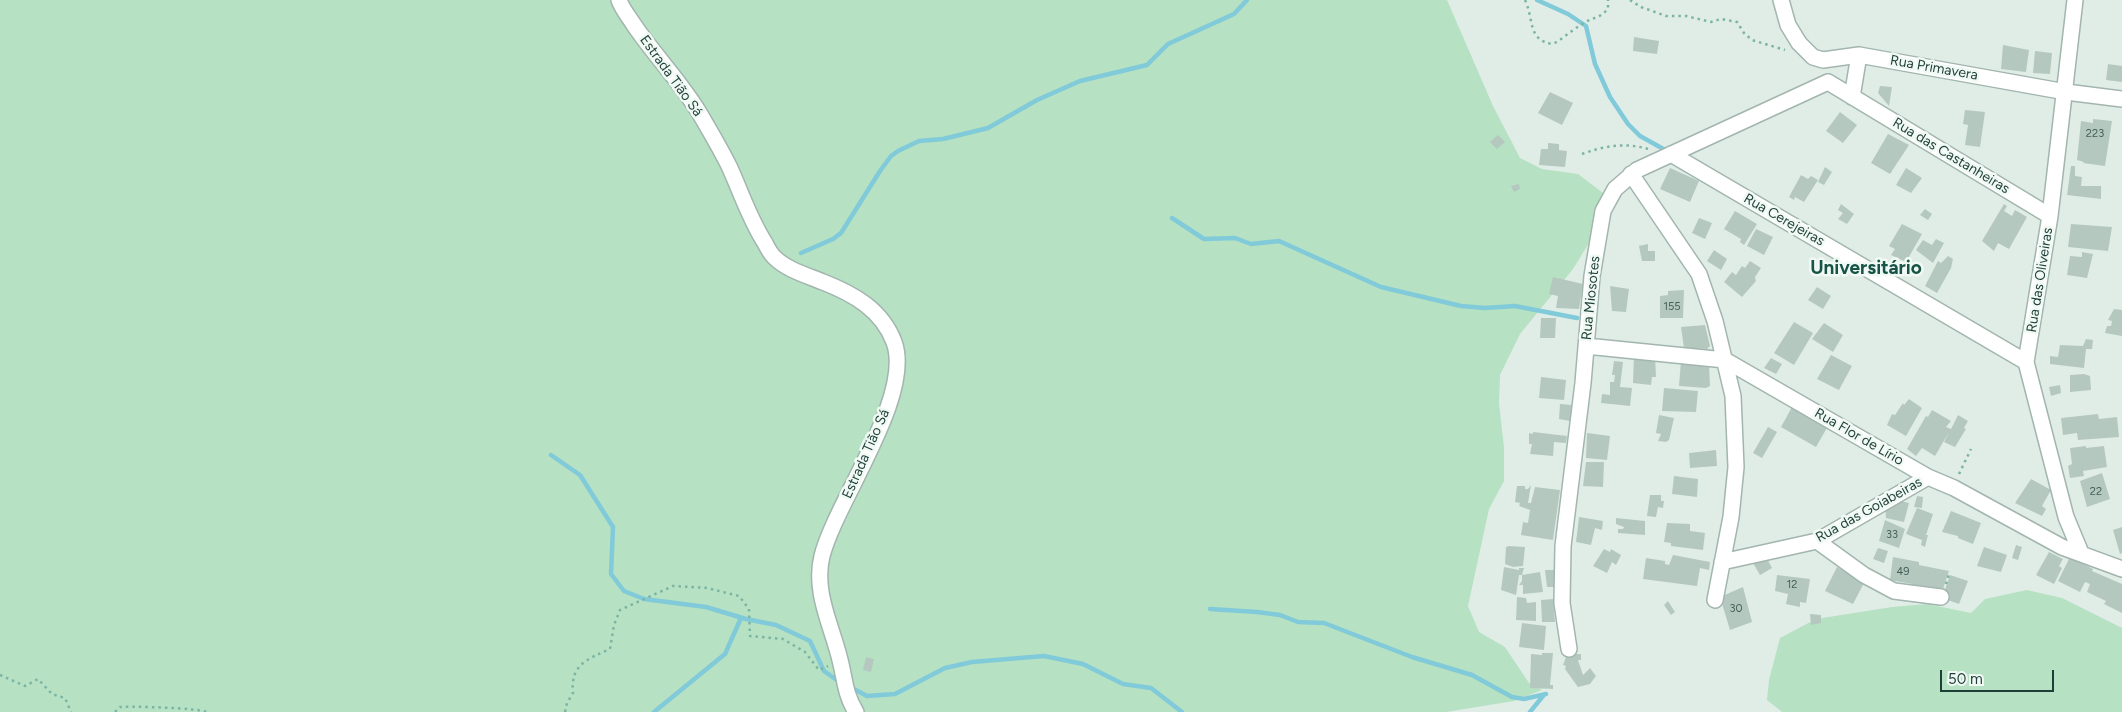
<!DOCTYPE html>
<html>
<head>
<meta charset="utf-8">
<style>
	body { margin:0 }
	#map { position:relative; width:2122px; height:712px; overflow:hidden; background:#e0ede7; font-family:Figtree,sans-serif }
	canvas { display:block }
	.scale { position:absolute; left:1940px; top:670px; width:114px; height:22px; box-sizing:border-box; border:2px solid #1e3f37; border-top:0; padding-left:6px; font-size:15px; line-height:18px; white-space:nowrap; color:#1e3f37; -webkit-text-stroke:4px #f1f9f5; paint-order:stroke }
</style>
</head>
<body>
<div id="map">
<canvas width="2122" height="712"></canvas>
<div class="scale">50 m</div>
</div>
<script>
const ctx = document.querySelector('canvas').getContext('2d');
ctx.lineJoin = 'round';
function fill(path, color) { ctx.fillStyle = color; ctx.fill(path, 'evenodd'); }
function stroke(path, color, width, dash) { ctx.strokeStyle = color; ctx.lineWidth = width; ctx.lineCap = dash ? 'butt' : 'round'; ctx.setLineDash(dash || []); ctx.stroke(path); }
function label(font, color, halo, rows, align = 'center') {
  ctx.font = font + ' Figtree,sans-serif'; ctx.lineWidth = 5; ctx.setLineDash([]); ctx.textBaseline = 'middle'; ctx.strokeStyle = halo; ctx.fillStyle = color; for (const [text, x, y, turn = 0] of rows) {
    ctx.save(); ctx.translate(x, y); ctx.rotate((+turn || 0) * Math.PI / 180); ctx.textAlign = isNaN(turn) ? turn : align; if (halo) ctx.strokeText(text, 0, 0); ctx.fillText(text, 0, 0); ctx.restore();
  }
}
fill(new Path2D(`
	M0,0h1447l46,106 27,52 22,11 36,5 25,19 -6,37 -24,39 -53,65 -20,41 -1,28 5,45v33l-15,28 -21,97 11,26 26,15 24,36 13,7 -28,11 -68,11h-1446z
	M2027,590l35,8 60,30v84h-340l-15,-12 2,-20 11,-42 36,-19 76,-12 35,-3 44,9 14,-14z`), '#b6e1c2');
stroke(new Path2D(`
	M1537,0l31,14 18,12 9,38 15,33 18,27 12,12 27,15
	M1172,218l32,21 31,-1 16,6 28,-3 102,46 80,19 24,2 30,-2 62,12
	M801,253l32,-14 8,-6 39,-62 11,-15 7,-5 21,-10 24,-2 45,-11 49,-28 43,-19 67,-16 21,-21 66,-30 13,-14
	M551,455l29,20 33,52 -2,47 13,17 20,8 62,8 40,12 30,6 34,16 14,30 17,12
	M1210,609l47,3 23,3 18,7 26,1 88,34 60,18 40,22 12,2 22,-5
	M850,687l17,9 28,-2 50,-26 27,-6 72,-6 39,8 40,20 28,4 31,24
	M654,712l71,-58 16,-36
	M1530,712l13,-16`), '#81cad9', 4.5);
fill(new Path2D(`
	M1634,37l25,4 -2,13 -24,-3z
	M2003,45l26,5 -3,22 -25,-3z
	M2035,51l17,2 -2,21 -17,-1z
	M2108,64l14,2v16l-16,-2z
	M1880,86l12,1 -3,19 -11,-13z
	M1550,92l23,11 -11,22 -24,-12z
	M1965,110l20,2 -5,35 -15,-2 3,-20 -5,-1z
	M1840,112l17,13 -14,18 -17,-12z
	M2093,119l19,2 -7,45 -22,-3 1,-1 -7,-2 4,-39 12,2z
	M1888,134l21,11 -19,29 -19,-11z
	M1498,135l7,7 -8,7 -7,-7z
	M1548,143l11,1v6l8,1 -2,16 -26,-2 2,-16h7z
	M2071,166h4v10l7,1 -1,9h20v13l-34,-4z
	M1825,167l7,5 -8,13 -6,-3z
	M1670,168l29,13 -9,21 -30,-13z
	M1906,168l16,10 -11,15 -15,-8z
	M1801,175l7,4 3,-3 7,4 -14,22 -9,-5 -1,3 -5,-3z
	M1519,184l1,5 -6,3 -3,-6z
	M1841,204l13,10 -7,10 -9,-5 5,-6 -5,-3z
	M2004,204l3,2 -3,5 8,5 3,-6 12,7 -18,32 -11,-6 -4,8 -12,-10z
	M1925,209l7,5 -4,6 -8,-5z
	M1735,211l22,13 -13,21 -4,-3 1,-3 -17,-10z
	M1699,218l13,5 -7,16 -13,-6z
	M1902,224l20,10 -16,28 -15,-7 4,-6 -6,-3z
	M2071,224l41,3 -4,24 -40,-4z
	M1756,229l17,8 -9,18 -17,-9z
	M1936,239l8,4 -11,20 -17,-13 7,-10 9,5z
	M1648,244v7h7v10h-13l-3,-15z
	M1714,250l13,9 -6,11 -14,-9z
	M2082,252l11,2 -6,24 -20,-3 3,-19 12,1z
	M1948,256l5,3 -2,9 -14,25 -12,-7 13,-25 3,2z
	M1750,261l11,7 -6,9 1,4 -14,16 -18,-15 8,-10 4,3 6,-9 3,2z
	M1553,277l30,7 -4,25 -23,-1 2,-12 -9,-2z
	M1610,286l19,3 -3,23 -14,-1z
	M1817,287l14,9 -8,13 -15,-9z
	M1684,290l-1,28h-23v-22l8,-1v-4z
	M2114,309l8,1v26l-17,-3 2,-7h4l1,-5 -4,-1z
	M1541,318h15l-1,20h-15z
	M1794,322l19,11 -19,32 -20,-12z
	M1824,323l19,12 -10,17 -21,-13z
	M1705,325l5,21 -3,3 -23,-1 -3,-21z
	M2086,339l7,1 -1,9h-6l-2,19 -34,-4v-8l8,1 2,-12 23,1z
	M1634,354l21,2 1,21h-4l-1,8 -18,-2z
	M1831,355l21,11 -13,24 -22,-11z
	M1771,358l11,6 -6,10 -12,-6z
	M1681,360l28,4 1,22 -4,2 -27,-2z
	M1614,361l9,1 -3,25 12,1 -2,18 -29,-3 1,-9 8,1v-13h4l1,-7h-3z
	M2084,374l6,2 1,14 -21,2v-17z
	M1541,377l25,3 -2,20 -25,-2z
	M2060,385l1,8 -10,3 -2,-9z
	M1664,388l34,3 -2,21 -34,-1z
	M1909,399l13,9 -16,28 -19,-11 5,-11 3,1 8,-12 1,2z
	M1560,404l12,1 -2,16 -11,-2z
	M1792,407l36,19 -12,21 -35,-20z
	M1932,410l19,11 -5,6 5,2 7,-14 10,6 -4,7 2,1 -11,18 -11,-5 5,-10 -14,24 -13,-8 -6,8 -9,-7 19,-33 2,1z
	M2098,414l1,5 18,-2 2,20 -41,3 -1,-7 -14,2 -2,-17z
	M1659,415l15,3 -5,22 -3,2 -8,-1 3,-7 -5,-1z
	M1768,427l9,5 -15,26 -9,-5z
	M1533,432l34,4 -1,7 -12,-1 -1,14 -23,-2 2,-10h-3v-11l4,1z
	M1587,433l23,3 -3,24 -21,-2z
	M2086,446v2l18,-2 3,21 -24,4 1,5 -14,2 -2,-12 4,-2 -2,-16z
	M1716,450l1,16 -27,2 -1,-15z
	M1586,462h18l-1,25 -20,-1z
	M2102,473l8,26 -23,8 -7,-26z
	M1674,476l24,3 -1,18 -25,-3z
	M2031,479l20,11 -9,16 4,3 -4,7 -27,-13z
	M1531,485l-3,18h3l4,-16 25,3 -7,50 -32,-5 2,-13 5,1 2,-13 -11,-4 1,-3 -5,-1 2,-16h8v3h3z
	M1650,495h11v6h3l-1,7 -5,-1 -2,10 -9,-1z
	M1917,496l6,1 -1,11 -8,-1z
	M1896,500l13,3 -5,19 -18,-4 -1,-13z
	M1917,508l16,6 -7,21h2l-3,12 -4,-2 1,-5 -16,-6z
	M1951,511l30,12 -8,21 -15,-6v-2l-16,-4z
	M1579,517l24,4 -1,9 -7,-2 -4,17 -15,-3z
	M1616,518l29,3v14l-27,-2v-4h5l1,-2 -8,-3z
	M1885,520l20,9 -6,19 -20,-7z
	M1667,523l23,1v7l15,2 -2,17 -32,-4v-3l-7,-1z
	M2122,527v26l-2,1 -7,-24z
	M2016,545l6,2 -4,13 -6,-2z
	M1509,546l16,1 -2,19 -10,1 -8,-3 1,-17z
	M1984,547l23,8 -6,17 -24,-6z
	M1878,548l10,3 -4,12 -11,-4z
	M1604,549l6,3 1,-3 10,6 -5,10 -4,-3 -5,11 -14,-7z
	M2049,552l14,7 -4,7 3,2 -8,16 -18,-9z
	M1673,555l37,7 -1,8 -9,-2 -3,18 -54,-7 3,-21 19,3v3l4,1z
	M1766,557l6,11 -12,7 -7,-12z
	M1893,557l26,5v3l30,6 -7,21 -30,-5v-3l-22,-4z
	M2070,557l23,12 -1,2 30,13v29l-18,-9 2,-3 -19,-9 3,-8 -5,-2 -5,10 -22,-11z
	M1504,567l15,3v-2h5l-2,7 18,-3 3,20 -20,2v-9h-4l3,-4v-6h-3l-3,20 -15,-5z
	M1837,567l27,16 -11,21 -28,-13z
	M1545,570h11l-1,17h-8z
	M1777,575l33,4 -4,24 -6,-1v5l-14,-3 2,-10 -13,-3z
	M1950,575l18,6 -9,23 -17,-6z
	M1743,587l9,35 -22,8 -10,-33z
	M1517,597l9,1 1,5 9,-1v19l-20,-1z
	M1553,599l2,23h-13l-1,-22z
	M1668,601l7,11 -4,3 -7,-10z
	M1810,614l11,1v8l-10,2z
	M1522,623l24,3 -2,24 -25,-3z
	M1542,653h11l-3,32h3v4l-23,-1 1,-34 11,1z
	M1567,654h14v6h-3l5,15 7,-7 6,8 -6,8 -12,3 -13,-18 1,-3 -3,-1z
	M866,657l8,2 -3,13 -8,-2z`), '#b5c8c0');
const minor = new Path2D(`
	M619,0c3,9 10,17 15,25 21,31 47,57 66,89 10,17 20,34 29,52 12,26 20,52 36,77 2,4 5,10 9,14 13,13 32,18 49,25 31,12 59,28 71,60 20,54 -58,159 -72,214 -9,36 10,70 18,104 5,19 5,35 16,52
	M1781,0l7,25 11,18 14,14 10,3 36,-5 207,37 56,7
	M2075,0l-25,216 -24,146 40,155 15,36
	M1828,82l222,134
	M1852,97l7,-42
	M1671,154l355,208
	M1631,174l68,100 16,47 18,75 3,71 -5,50 -16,83
	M1586,346l139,14 203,117 26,11 108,59 60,22
	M1817,541l47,34 30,16 47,6
	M1722,562l95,-21 111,-64
	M1569,649l-7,-46 1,-57 20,-163 9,-107 11,-65 12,-22 22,-19 191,-88`);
stroke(minor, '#a2b5af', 18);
stroke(new Path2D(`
	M1525,0c9,18 2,41 28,44 11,-6 20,-15 31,-21 9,-6 18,-5 24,-15v-8
	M1630,0l11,7 25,9h20l25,6 10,-3 16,3 7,11 8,7 33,10
	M1582,154c22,-8 43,-12 66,-5
	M1959,474l12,-25
	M1946,584l3,-10
	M0,675l25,11 13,-7 14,15 13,4 6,14
	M115,712l5,-5c13,-1 77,1 87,5
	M565,712l2,-9 6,-10c-3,-29 15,-34 37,-44l4,-24 6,-15 53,-24 34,2 32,8 10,13 1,27 33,3 22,13 14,18 9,-4`), '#7cb4a4', 2.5, [2.5, 4]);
stroke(minor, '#fff', 15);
label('11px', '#446159', null, [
	["223",2095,134],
	["155",1672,307],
	["22",2096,492],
	["33",1892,535],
	["49",1903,572],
	["12",1792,585],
	["30",1736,609]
]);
label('14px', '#1e3f37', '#f1f9f5', [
	["Rua Primavera",1934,68,10],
	["Estrada Tião Sá",671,76,54],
	["Rua das Castanheiras",1951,156,31],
	["Rua Cerejeiras",1784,220,30],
	["Rua das Oliveiras",2040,280,-81],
	["Rua Miosotes",1591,298,-84],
	["Rua Flor de Lírio",1859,437,30],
	["Estrada Tião Sá",866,454,-66],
	["Rua das Goiabeiras",1869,510,-29]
]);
label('bold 19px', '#185446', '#f1f9f5', [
	["Universitário",1866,268]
]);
</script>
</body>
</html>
